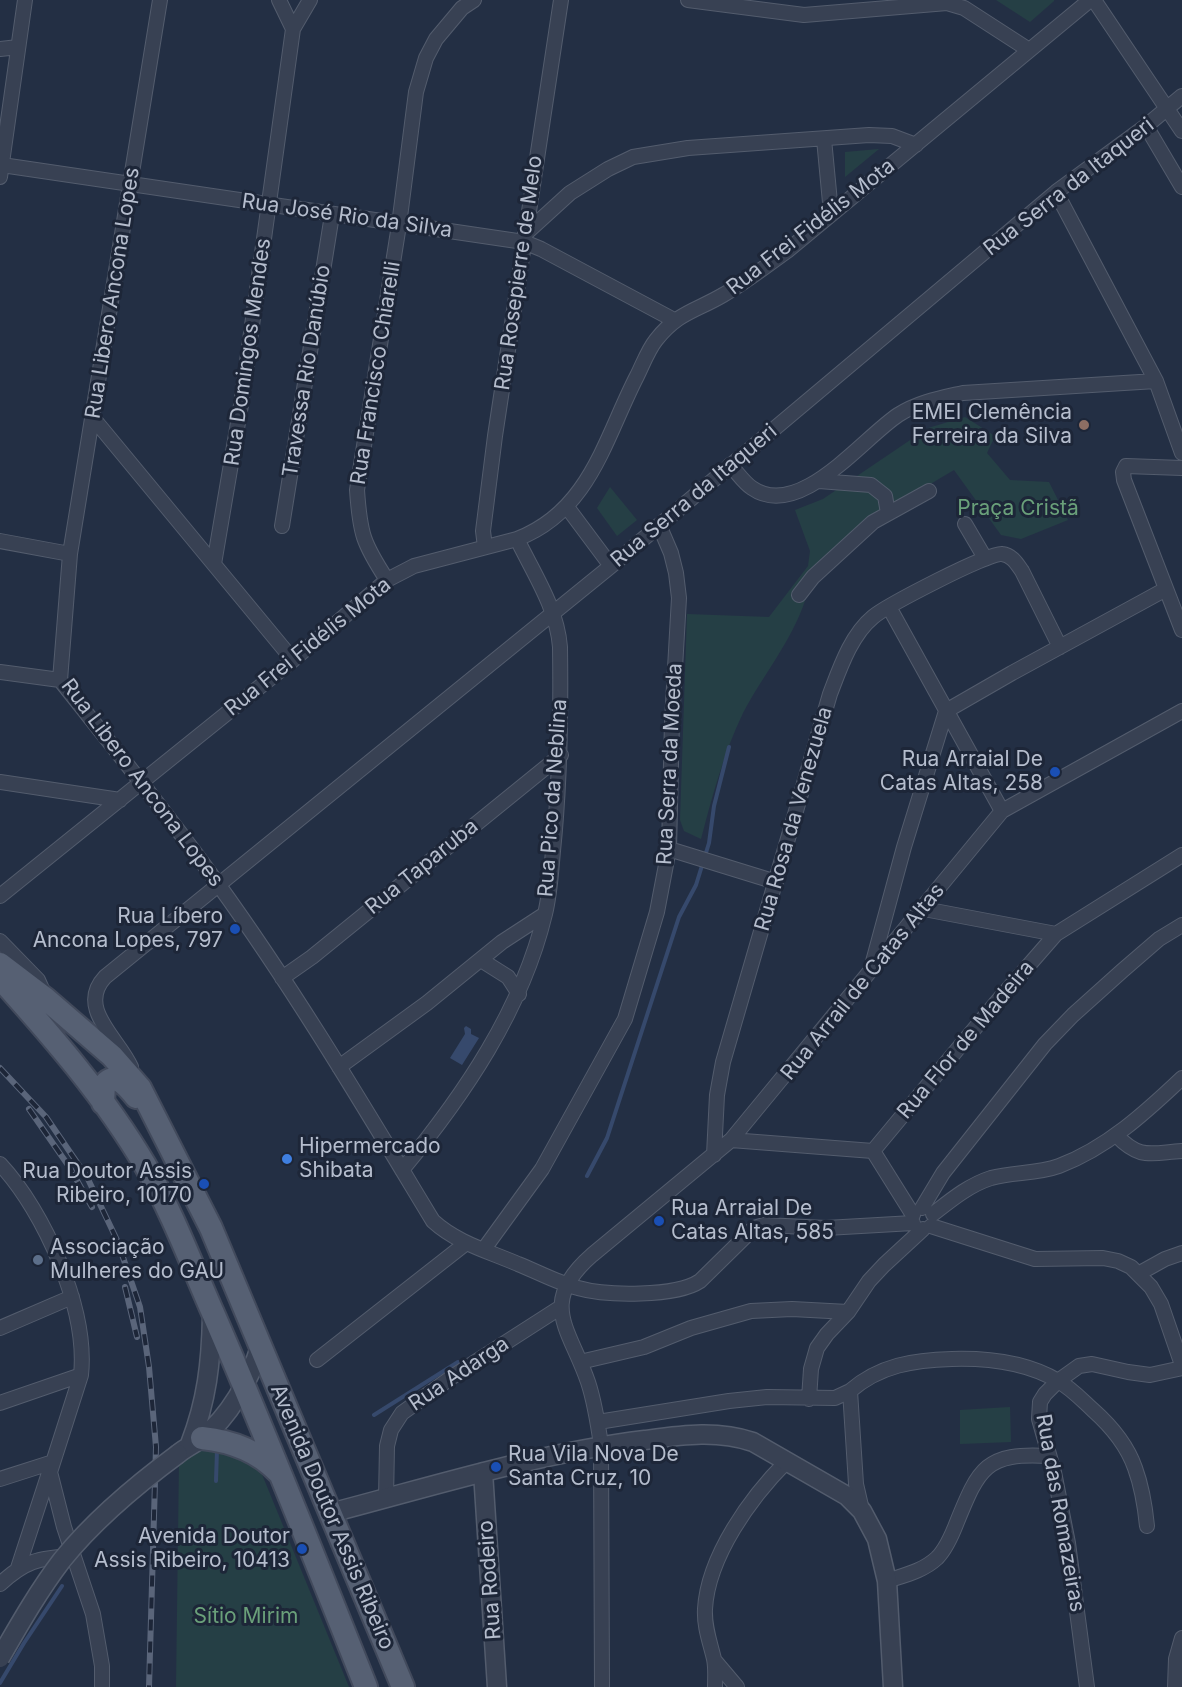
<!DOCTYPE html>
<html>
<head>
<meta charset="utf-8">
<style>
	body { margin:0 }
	canvas { display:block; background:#232f44 }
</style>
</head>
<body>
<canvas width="1182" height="1687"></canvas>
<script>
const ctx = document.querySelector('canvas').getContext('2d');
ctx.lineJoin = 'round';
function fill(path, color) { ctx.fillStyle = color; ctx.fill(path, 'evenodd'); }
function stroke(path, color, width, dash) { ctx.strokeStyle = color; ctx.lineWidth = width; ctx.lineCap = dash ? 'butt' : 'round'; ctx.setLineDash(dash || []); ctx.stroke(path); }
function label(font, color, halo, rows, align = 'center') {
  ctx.font = font + ' Inter,sans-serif'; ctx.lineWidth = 6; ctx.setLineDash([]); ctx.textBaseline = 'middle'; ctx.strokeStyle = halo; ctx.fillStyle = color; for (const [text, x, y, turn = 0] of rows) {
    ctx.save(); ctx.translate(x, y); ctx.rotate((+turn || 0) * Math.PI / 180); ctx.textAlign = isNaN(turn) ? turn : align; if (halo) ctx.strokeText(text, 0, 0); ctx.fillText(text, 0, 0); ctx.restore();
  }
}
fill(new Path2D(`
	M996,0h58v1l-24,21z
	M879,149l-34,28v-25z
	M965,417l30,19 -8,17 23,27 39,2 19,38 -47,19 -20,-4 -47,-65 -96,57 -37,32c2,13 -12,30 -16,42 -14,41 -42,74 -62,112 -19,39 -31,84 -42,126l-17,-8 -4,-11 7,-206 82,3 39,-51 2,-15 -15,-41 28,-11 105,-71z
	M610,487l27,33 -20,16 -20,-28z
	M1010,1407l1,35 -51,2v-34z
	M230,1443l29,24 90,220h-173l3,-225 25,-14z`), '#253f45');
fill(new Path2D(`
	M466,1026l5,3v5l8,4 -17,27 -12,-7 15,-24 -1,-6z`), '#36496c');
stroke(new Path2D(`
	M587,1176l20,-38 72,-221 17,-32 13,-42 5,-37 15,-59
	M374,1415l84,-53
	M216,1481l1,-31
	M0,1683l24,-40 38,-57`), '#36496c', 4);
const minor = new Path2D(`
	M160,0l-90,554 -10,126c54,68 108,134 158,204 78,108 146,223 215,337 24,22 55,30 85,43 20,8 40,19 60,24 28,8 98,9 122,-7l54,-53 10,-3 62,3 87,-5
	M279,0l14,29
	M688,0l116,15 143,-12 17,5 65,42
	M1094,0l88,131
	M0,49l18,-2
	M1146,126l36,61
	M824,139l7,74
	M2,165l522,77 17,7 133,71
	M0,177l25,-177
	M1056,192l100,189 26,72
	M525,234l45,-41 38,-24 25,-12 55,-9 181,-13 23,1 24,9
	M93,418l200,242
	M730,465c7,7 14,18 22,23 47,33 110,-49 146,-73 20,-13 43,-17 65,-22l193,-12
	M1182,468l-56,-2 -3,6 1,8 58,150
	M819,481l52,4 14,11 3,17
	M567,507l44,59
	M965,524l20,34
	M282,526l50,-311
	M0,541l70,13
	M485,547l-2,-16 12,-95 66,-436
	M214,564l27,-159 52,-376 17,-29
	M387,580c-24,-37 -27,-46 -30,-90l42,-265 17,-133 10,-34 10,-19 26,-31 12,-8
	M799,595l14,-18 60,-55 56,-31
	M889,607l113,204
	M0,672l60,8
	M0,782l120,18
	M669,849l107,33
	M0,896l293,-236 94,-80 27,-14 103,-27c73,-28 88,-101 120,-163 6,-12 11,-26 19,-36 22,-28 40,-29 67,-45 23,-13 43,-29 64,-44l303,-251
	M924,909l132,25
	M0,941l38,39 4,9
	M481,960l27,17 11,17
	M871,969l33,-122 42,-136 66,-38 154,-84
	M282,978l30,-21 249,-202
	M131,1067c-12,-28 -55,-59 -26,-90l506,-411 445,-374 90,-66 36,-30
	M339,1067l88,-64 75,-61 43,-28
	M1116,1135c24,25 34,18 66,16
	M731,1140l142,11
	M873,1151l122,-147 61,-70 126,-79
	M873,1151l40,64
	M714,1155l3,-60 6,-33 107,-368c10,-26 21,-59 43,-77 13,-11 116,-65 129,-63 10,1 15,10 20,17l38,76
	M0,1164c45,48 88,146 81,211l-31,97 14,55 29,87 9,52v21
	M402,1170c62,-75 120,-160 143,-256 5,-20 6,-42 8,-63 7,-68 8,-135 7,-204 -3,-39 -26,-73 -43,-108
	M922,1208l21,-35 102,-129 28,-29 49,-44 37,-32 23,-14
	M933,1214c18,-14 36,-29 58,-36 22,-6 46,-4 68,-12 48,-18 87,-54 123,-88
	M931,1226l104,33 68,-1 15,3 13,6 20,20 10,17 21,61
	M484,1249l58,-80 83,-150 32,-107 12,-63 3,-128 7,-123 -3,-25 -5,-20 -12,-28
	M1138,1274l27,-15 17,-6
	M0,1328l72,-31
	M317,1360l148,-116
	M580,1362l64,-15 47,-19 60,-17 41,-2 56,3
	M809,1399l2,-30 6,-21 10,-14 21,-22 21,-31 15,-16 39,-36
	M0,1403l81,-28
	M598,1422l131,-21 38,-4 68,1 15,-7
	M0,1479l53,-17
	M386,1499l1,-53 4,-16 11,-17 50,-36 109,-70
	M862,1510l-6,-26 -6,-93c30,-26 64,-31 102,-32 36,-1 74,3 106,22 13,7 24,19 35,29 18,16 34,35 42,58 7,19 10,38 12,58
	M18,1568l31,-95
	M887,1581c18,-6 36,-10 50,-23 9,-9 15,-23 20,-36 22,-54 29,-70 92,-66
	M0,1584c25,-23 38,-26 72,-28
	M715,1661l22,26
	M602,1687l-1,-242c-3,-21 -6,-42 -13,-63 -18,-53 -51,-79 4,-127l139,-115 271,-329 180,-100
	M715,1687c0,-9 1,-19 -1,-28 -4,-17 -10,-32 -9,-50 3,-53 46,-112 82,-148
	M1087,1687l-19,-144 -14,-71 -15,-53 1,-17 5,-8 13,-13 21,-15 13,-2 36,8 22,3 32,-7
	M1175,1687l1,-28 6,-21`);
const tertiary = new Path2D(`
	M190,1444c17,-44 21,-81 22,-128
	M178,1454c7,-6 16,-10 24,-16 27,-21 48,-58 58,-91
	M483,1472l14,215
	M330,1513c104,-27 208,-60 315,-73 38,-5 72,-10 108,2l94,54 15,15 15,28 10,42 6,106`);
const primary = new Path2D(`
	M0,964l46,35 66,57 28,32 71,140 192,459
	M0,978c52,58 105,119 145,187 27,47 46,98 68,148 54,124 103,249 153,374
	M103,1103l1,-18c11,-15 24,2 32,12
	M202,1438c29,3 55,12 76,34`);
stroke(minor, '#535c6d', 16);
stroke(tertiary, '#535c6d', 21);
stroke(primary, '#424a5c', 26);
stroke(minor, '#384153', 14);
stroke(tertiary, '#384153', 18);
stroke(primary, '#566073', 22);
const rail = new Path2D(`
	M0,1068l46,49 41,60 30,63 23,67 9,60 7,80 -7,240
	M29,1109l41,59 22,39
	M125,1287l12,50`);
stroke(rail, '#5a657a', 6);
stroke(rail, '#1d2638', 4, [11]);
const tertiaryBridge = new Path2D(`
	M0,1658c19,-33 39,-68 62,-98 33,-41 74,-75 116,-106`);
stroke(tertiaryBridge, '#535c6d', 21, []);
stroke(tertiaryBridge, '#384153', 18);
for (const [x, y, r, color] of [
	[1084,425,6,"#8d6e63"],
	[1055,772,6,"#1a4fb4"],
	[235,929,6,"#1a4fb4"],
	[287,1159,6,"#3f7fe0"],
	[204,1184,6,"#1a4fb4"],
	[659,1221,6,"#1a4fb4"],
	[38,1260,6,"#5c6f8a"],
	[496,1467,6,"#1a4fb4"],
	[302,1549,6,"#1a4fb4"]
]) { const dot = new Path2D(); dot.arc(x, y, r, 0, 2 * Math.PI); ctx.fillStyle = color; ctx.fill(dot); stroke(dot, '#1d2638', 2); }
label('21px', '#b5bdcd', '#1d2638', [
	["Rua Serra da Itaqueri",1069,187,-38],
	["Rua José Rio da Silva",347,216,8],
	["Rua Frei Fidélis Mota",811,227,-38],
	["Rua Rosepierre de Melo",519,273,-82],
	["Rua Libero Ancona Lopes",113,293,-81],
	["Rua Domingos Mendes",248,352,-82],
	["Travessa Rio Danúbio",307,371,-81],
	["Rua Francisco Chiarelli",376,373,-81],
	["Rua Serra da Itaqueri",694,496,-40],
	["Rua Frei Fidélis Mota",308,647,-39],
	["Rua Serra da Moeda",670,764,-87],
	["Rua Libero Ancona Lopes",142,783,53],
	["Rua Pico da Neblina",553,798,-86],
	["Rua Rosa da Venezuela",794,819,-74],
	["Rua Taparuba",422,867,-39],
	["Rua Arrail de Catas Altas",863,982,-51],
	["Rua Flor de Madeira",966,1040,-50],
	["Rua Adarga",459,1374,-34],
	["Rua das Romazeiras",1060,1513,80],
	["Avenida Doutor Assis Ribeiro",332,1517,67],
	["Rua Rodeiro",490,1580,-94]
]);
label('21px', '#b5bdcd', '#1d2638', [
	["EMEI Clemência",1072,413],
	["Ferreira da Silva",1072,437],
	["Rua Arraial De",1043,760],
	["Catas Altas, 258",1043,784],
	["Rua Líbero",223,917],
	["Ancona Lopes, 797",223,941],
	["Hipermercado",299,1147,"left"],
	["Shibata",299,1171,"left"],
	["Rua Doutor Assis",192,1172],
	["Ribeiro, 10170",192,1196],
	["Rua Arraial De",671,1209,"left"],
	["Catas Altas, 585",671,1233,"left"],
	["Associação",50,1248,"left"],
	["Mulheres do GAU",50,1272,"left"],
	["Rua Vila Nova De",508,1455,"left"],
	["Santa Cruz, 10",508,1479,"left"],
	["Avenida Doutor",290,1537],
	["Assis Ribeiro, 10413",290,1561]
], 'right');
label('21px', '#6aa07a', '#1d2638', [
	["Praça Cristã",1018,509],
	["Sítio Mirim",246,1617]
]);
</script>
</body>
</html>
